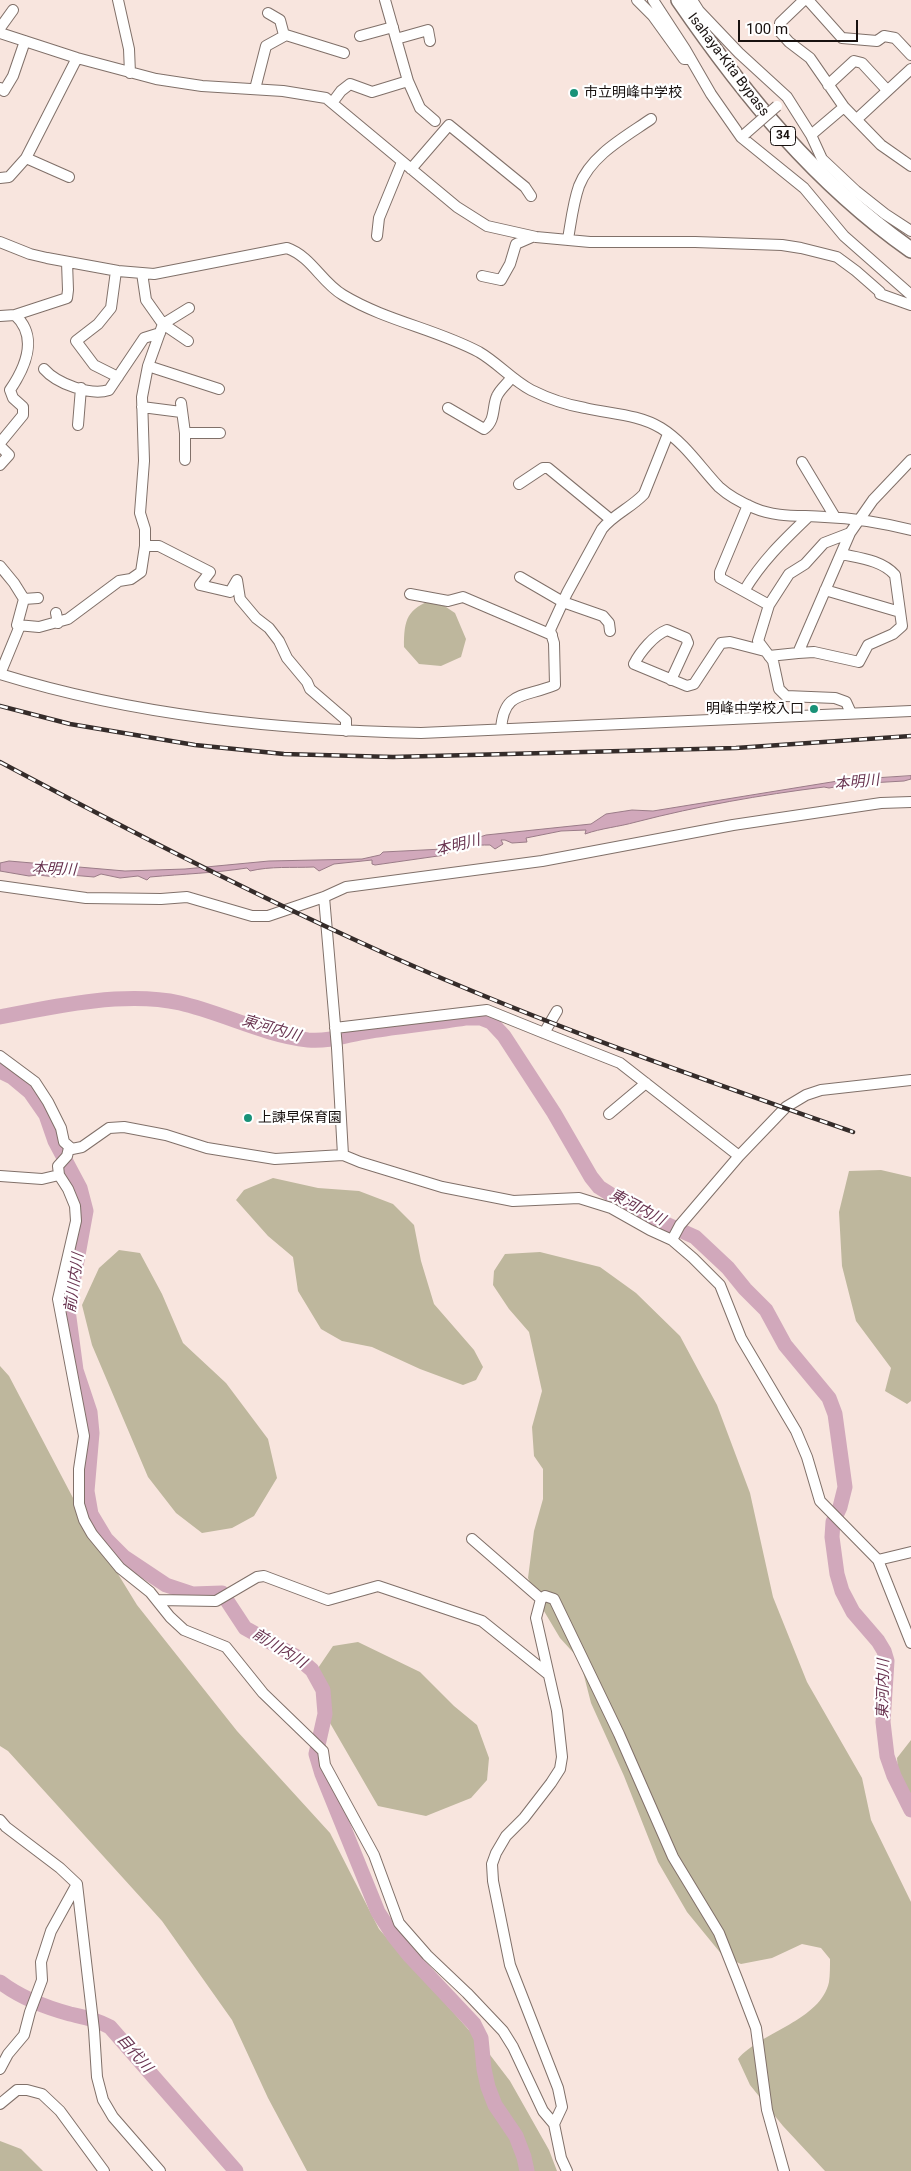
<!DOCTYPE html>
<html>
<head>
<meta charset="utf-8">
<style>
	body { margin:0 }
	#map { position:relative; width:911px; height:2171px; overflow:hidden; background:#f8e5de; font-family:Roboto,sans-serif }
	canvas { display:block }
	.scale { position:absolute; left:738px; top:20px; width:120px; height:22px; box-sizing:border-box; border:2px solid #18110f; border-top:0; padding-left:6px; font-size:15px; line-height:18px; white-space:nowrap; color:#18110f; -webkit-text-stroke:4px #fff; paint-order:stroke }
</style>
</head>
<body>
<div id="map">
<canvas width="911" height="2171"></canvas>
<div class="scale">100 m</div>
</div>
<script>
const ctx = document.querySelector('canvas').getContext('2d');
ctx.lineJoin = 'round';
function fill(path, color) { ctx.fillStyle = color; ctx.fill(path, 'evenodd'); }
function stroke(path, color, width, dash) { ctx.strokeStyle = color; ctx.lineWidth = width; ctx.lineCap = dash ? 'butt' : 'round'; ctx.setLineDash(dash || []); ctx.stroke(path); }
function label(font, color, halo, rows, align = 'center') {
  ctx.font = font + ' Roboto,"Noto Sans JP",sans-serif'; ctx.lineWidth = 4.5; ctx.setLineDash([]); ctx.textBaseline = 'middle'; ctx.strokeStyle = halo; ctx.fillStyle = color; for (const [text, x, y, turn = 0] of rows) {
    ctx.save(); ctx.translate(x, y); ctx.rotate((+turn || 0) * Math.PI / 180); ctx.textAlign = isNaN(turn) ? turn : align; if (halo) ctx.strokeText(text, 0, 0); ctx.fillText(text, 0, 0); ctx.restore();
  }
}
fill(new Path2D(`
	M434,599l21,14 11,26 -5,18 -20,9 -22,-2 -15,-17c0,-28 3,-38 30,-48z
	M881,1170l30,7v224l-4,3 -22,-13 6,-23 -35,-47 -14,-55 -3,-54 10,-41z
	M273,1178l45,10 41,3 34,13 21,21 7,36 13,43 40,46 9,17 -7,13 -13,5 -43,-16 -48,-22 -30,-6 -21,-12 -23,-38 -5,-34 -25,-21 -32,-36 8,-10z
	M119,1250l21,3 22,41 21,49 43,40 42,56 9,39 -23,38 -22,12 -30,5 -26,-20 -28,-36 -56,-132 -10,-40 17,-37z
	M540,1252l60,15 36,26 44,43 37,69 33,88 23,104 34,85 55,96 9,42 40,82v269h-86l-42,-45 -33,-41 -12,-26c23,-27 83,-39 91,-77 1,-7 1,-16 1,-23l-9,-11 -19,-4 -30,14 -31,6 -18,-8 -36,-44 -29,-50 -34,-86 -33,-73 -11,-43 -20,-22 -22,-37 -10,-23 6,-47 9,-32v-30l-9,-13 -2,-29 10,-36 -13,-59 -20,-23 -16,-24 1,-14 11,-17z
	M0,1366l9,10 74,141 54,88 100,126 93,102 49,96 105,118 26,34 39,69 8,21h-250l-39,-73 -36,-78 -70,-99 -154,-170 -8,-5z
	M358,1642l62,30 34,34 23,19 12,33 -2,22 -16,18 -45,18 -48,-10 -48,-83 -14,-52 17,-25z
	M911,1740v70l-12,-26 -2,-26z
	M0,2141l21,8 22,22h-43z`), '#beb79d');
const water = new Path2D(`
	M911,776v3l-7,2 -52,3 -23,4 -5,-1c-64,8 -126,19 -188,35 -18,5 -34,6 -51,12l1,-4 -25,1 -35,7 1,4 -15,1 -7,-3h-4l2,4 -8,5 -5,-4c-14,0 -34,0 -45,10l-70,10 -3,-1v-4l-38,4 -15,7 -5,-4c-22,1 -43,-1 -64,4l-3,-3c-32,5 -64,6 -97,9l-3,3 -9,-4 -18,2 -19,-4 -7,3 -35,-3 -3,3 -18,-2 -9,1 -29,-5v-8l9,-2 116,10 60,-2 84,-8 93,-2 18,-4 3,-3 60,-3 43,-14 105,-11 15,-10 26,-4 21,1 191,-31z`);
fill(water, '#d1a8bb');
stroke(water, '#9a7b87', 1);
stroke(new Path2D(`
	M0,1017c55,-11 125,-26 180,-14 43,10 84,32 128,37 23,2 41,-6 63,-9 31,-5 63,-8 94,-13h16l10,4 13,14 50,77 37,64 8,10 36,23 60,27 33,31 17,21 21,21 19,35 44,53 6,16 10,73 -5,20 -7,15 -1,15 5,37 5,17 11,21 25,29 6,10 3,10 -4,61 4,34 7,20 17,34
	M0,1071l12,6 18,15 16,23 9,26 25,47 6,23 -18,99 8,60 14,42 2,21 -5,58 4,23 15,25 18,18 42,28 27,9 29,-1 23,35 52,29 15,13 11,20 2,24 -9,40 6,20 56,138 15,23 16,20 65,69 7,14 3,31 4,18 7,18 21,31 8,21 3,14
	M0,1982c21,16 44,25 70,32 17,4 24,5 40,13l126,144`), '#d1a8bb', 15);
const minor = new Path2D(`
	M118,0l11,49 1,24
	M637,0l16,16 31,43h6
	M653,0l32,49 26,45 30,43 63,51 40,48 67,59
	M692,0l7,11 40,42 48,44 24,38 11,24 34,32 29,23 26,17
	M804,0l-24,23v9l9,10 21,16 34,49 37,38 30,21
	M808,0l34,38 35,3 7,-5 11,2 16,17
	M268,13l12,7 4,15
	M0,28l13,-18
	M0,33l77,25 79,21 46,7 81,5 43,7 131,109 30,19 49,11 54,5h105l87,3 19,3 36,9 19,14 24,21v2l31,11
	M360,36l33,-9
	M396,39l32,-9 2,11
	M408,81l12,27 15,13
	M828,85l26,-24 8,2 25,27
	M0,88l4,3 9,-15 12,-35
	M255,89l11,-43 20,-11 58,18
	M332,103l9,-12 9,-7 22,8 36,-11 -23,-81
	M857,119l54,-50
	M811,135l33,-28
	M26,158l43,19
	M411,169l38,-44 76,62 6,9
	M0,178l9,-1 17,-19 51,-100
	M377,236l2,-18 23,-56
	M568,239c3,-17 5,-36 11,-53 12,-31 46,-49 72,-67
	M0,242l30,12 17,4 71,13 36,3 133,-26c25,9 34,34 56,47 43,26 93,34 136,57 19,11 33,28 52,38 16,8 36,15 54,18 25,6 53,6 76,20 24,15 39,39 58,59 10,9 23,16 35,21 23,10 48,7 71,9 30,1 58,6 86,13
	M116,271l-5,37 -13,16 -22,17 18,24 24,12
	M142,273l4,27 17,24 -15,42 -6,31 2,64 -4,52 5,16v17l-4,26 -10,7 -12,2 -51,38 -29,8 -22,-2 2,3 -19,46c136,42 279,56 421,59l490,-22
	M482,276l19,4 9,-16 6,-20 16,-7
	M0,316l15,-1 52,-17 1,-8 -1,-28
	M188,341l-25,-17 26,-16
	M148,366l71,23
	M44,369c13,15 47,27 65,21l35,-52 16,-5
	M181,403l4,30v27
	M142,407l39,5
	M448,408l36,21c12,-8 8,-23 13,-33 3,-7 11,-13 15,-19
	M78,425l3,-37
	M185,433h35
	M0,443l23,-28v-8l-10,-9 -3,-8c15,-22 29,-53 5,-75
	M0,446l9,9 -9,10
	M802,462l33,55
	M519,484l24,-16h5l62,51
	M748,505l-28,67v6l49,27
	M145,546h14l51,26 -10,13 30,7 7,-12 3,19 16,19 13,10 10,13 8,17 20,24 3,7 36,31v11
	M0,566l14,17 10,16 -7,26
	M520,577l43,25 40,14 6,7 1,8
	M825,590l75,22
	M744,591c18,-30 39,-50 64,-74
	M410,594l38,7 15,-4 89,38
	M24,599l14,-1
	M56,613l2,10
	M798,653l16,-1 45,10 9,-17 25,-11 9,-8 -7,-51c-13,-15 -36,-17 -54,-21
	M769,656l29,-3 52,-120
	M671,680l17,-37 -2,-5 -19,-8c-13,5 -27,22 -33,34l53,22 7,-2 27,-41 9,-1 35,9
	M851,713l-5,-11 -11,-4 -49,-2 -7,-7 -6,-28 -15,-20 11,-36 20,-31 16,-10 19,-21 26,-10 23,-33 38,-40
	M501,729c3,-39 23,-31 54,-44l-1,-42 -4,-13 17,-37 35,-64c12,-15 29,-21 42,-35l24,-60
	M0,886l86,12 75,1 26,-2 65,19h16l56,-19 22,-10 196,-26 191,-36 148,-22 30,-1
	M324,897l13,151 6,107
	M557,1011l-13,22 76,30 119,93
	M335,1028l152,-18 57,23
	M0,1056l35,26 13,20 13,26 3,14 8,7 10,-2 27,-19 15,-1 42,8 41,13 68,11 68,-4 17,7 82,25 71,14 66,-3 32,10 39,22 22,10 21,18 27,27 21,53 55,93 11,26 13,44 58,59 33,83
	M609,1114l37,-31
	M69,1148l-2,8 -9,10 1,9 9,14 7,17 1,15 -18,78 26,137 -5,33v35l5,16 8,14 28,34 30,24 20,25 14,13 42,17 37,46 60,58 2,14 49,90 25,68 28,32 40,38 36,38 10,16 30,64 11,13 7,34 6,13
	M0,1176l42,3 17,-4
	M672,1240l8,-15 59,-69 47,-49 20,-12 15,-5 90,-10
	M472,1539l69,60
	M878,1560l33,-8
	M541,1599l4,-3 9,3 65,135 54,123 46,76 19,48 18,47 11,82 17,61
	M541,1599l-5,19 21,93 5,46 -2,12 -9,14 -27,35 -18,18 -10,17 -4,11 1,17 17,84 48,123 4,19 -8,17
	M158,1600l58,1 41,-24 7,-1 64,24 50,-14 104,35 66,53
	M0,1820l6,7 54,41 17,16 17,146 3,47 6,23 10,17 47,54
	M0,2069l8,-15 16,-19 6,-23 12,-32 -1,-18 10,-31 26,-47
	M0,2104l17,-14h10l15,4 18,17 44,60`);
const highway = new Path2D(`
	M679,0c66,96 136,182 232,250`);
stroke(minor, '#807069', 12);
stroke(highway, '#807069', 18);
stroke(minor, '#fff', 10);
stroke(highway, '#fff', 15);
const rail = new Path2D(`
	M0,706l70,18 125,21 89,9 109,3 343,-9 175,-12
	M0,762c120,64 240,126 364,182 159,73 324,130 489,188`);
stroke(rail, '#352c2a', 4.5);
stroke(rail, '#fff', 2.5, [8]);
const minorBridge = new Path2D(`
	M745,134l32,-28`);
stroke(minorBridge, '#807069', 12, []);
stroke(minorBridge, '#fff', 10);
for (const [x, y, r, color] of [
	[574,93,5,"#199278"],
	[814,709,5,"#199278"],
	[248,1118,5,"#199278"]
]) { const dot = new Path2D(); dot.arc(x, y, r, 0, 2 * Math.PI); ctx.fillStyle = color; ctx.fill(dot); stroke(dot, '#fff', 2); }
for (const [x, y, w] of [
	[783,136,25]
]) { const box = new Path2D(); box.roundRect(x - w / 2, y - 9.5, w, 19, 4); ctx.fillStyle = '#fff'; ctx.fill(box); stroke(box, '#18110f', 1); }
label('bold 12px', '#18110f', null, [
	["34",783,136]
]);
label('14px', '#18110f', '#fff', [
	["Isahaya-Kita Bypass",728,65,53]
]);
label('14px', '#18110f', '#fff', [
	["市立明峰中学校",584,93],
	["明峰中学校入口",804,709,"right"],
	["上諫早保育園",258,1118]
], 'left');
label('italic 15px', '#693450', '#fff', [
	["本明川",857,783,-6],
	["本明川",458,846,-14],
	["本明川",54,870,2],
	["東河内川",271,1029,16],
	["東河内川",637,1208,28],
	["前川内川",75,1283,-82],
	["前川内川",279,1649,32],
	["東河内川",884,1689,-89],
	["目代川",134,2054,49]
]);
</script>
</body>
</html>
